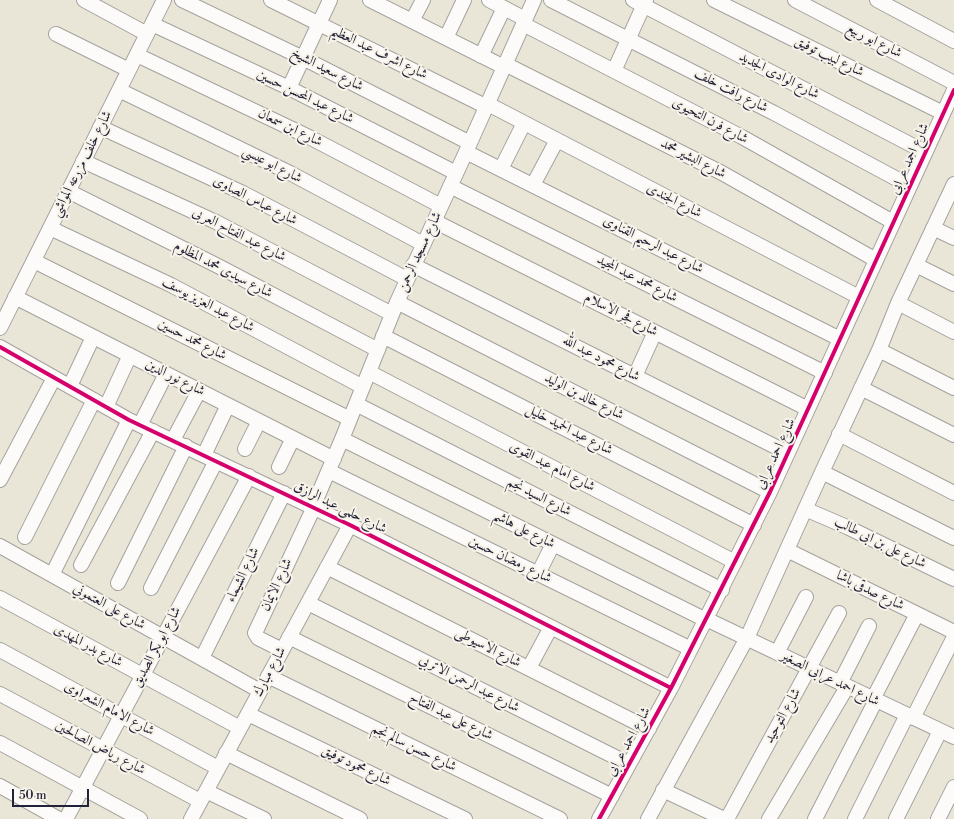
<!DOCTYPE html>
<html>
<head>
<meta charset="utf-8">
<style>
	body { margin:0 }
	#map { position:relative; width:954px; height:819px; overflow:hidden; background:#e9e6d8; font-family:"Libre Bodoni",serif }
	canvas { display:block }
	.scale { position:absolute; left:12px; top:789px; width:77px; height:18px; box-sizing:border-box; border:2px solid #22223b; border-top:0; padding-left:5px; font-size:12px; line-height:14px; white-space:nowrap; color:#22223b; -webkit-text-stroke:3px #f7f3e8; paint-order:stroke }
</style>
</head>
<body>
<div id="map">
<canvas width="954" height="819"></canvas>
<div class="scale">50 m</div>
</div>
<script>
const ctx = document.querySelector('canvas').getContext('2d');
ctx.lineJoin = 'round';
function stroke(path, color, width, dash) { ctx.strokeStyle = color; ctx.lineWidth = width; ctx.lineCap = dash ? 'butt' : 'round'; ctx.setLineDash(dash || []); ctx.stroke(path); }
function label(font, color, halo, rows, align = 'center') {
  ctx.font = font + ' "Libre Bodoni",Amiri,serif'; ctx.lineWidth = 4; ctx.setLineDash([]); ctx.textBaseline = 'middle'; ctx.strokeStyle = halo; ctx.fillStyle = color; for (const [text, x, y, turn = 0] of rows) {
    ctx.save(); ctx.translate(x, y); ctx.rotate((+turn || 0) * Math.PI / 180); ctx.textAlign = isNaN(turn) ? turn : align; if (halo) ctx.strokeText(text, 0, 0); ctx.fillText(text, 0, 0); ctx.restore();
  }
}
const minor = new Path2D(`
	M84,0l63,34
	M182,0l121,58 167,85
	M271,0l216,107
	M370,0l134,67
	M489,0l36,19
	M551,0l223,113 136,73
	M633,0l292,152
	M714,0l229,113
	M795,0l159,83
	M877,0l77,41
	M412,21l11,-21
	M152,24l137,64 167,85
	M523,24l219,113 151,85
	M56,34l73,36
	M446,38l18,-38
	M137,55l172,82 132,69
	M481,56l23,-48
	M505,64l217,109 154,87
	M614,71l32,-71
	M289,88l41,-88
	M119,90l171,83 133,71
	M488,104l371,193
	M100,127l143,66 164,86
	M466,152l374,187
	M83,161l133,61 176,92
	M501,169l23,-46
	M533,185l24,-45
	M450,186l375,187
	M68,191l150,75 160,84
	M434,221l374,188
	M50,228l121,57 192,102
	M933,228l21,10
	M34,261l316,158
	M413,265l375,188
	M916,265l38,19
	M15,297l319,162
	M397,302l373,190
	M898,303l56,29
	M0,328l164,-328
	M383,336l371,189
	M0,347l129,73 221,105 321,163
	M879,350l75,38
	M369,372l366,190
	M635,376l20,-44
	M70,386l23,-49
	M861,388l93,47
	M356,404l366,186
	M106,407l24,-52
	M140,425l26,-51
	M839,434l115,59
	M342,439l364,181
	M173,440l26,-49
	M245,449l14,-28
	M204,455l24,-50
	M279,467l14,-29
	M329,471l362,178
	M822,472l132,66
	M0,480l54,-102
	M313,507l29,-68 55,-137 69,-150 68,-152
	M805,509l42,18 107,52
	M25,537l69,-137
	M0,546l260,145
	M787,550l167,82
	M81,565l72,-134
	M327,567l322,162
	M538,574l15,-30
	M52,575l77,-155
	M118,583l68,-137
	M151,588l65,-127
	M0,598l240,130
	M308,603l321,161
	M706,619l248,118
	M289,637l323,159
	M0,650l218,118
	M282,650l-24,-12 -3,-5 59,-126
	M777,653l29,-56
	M202,658l82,-165
	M529,668l22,-41
	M268,676l292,143
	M840,683l29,-57
	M0,694l200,107
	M873,699l44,-85
	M248,714l217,105
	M913,718l41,-81
	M0,743l140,76
	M226,753l134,66
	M0,786l59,33
	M663,790l61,29
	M206,791l58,28
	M66,819l183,-343
	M191,819l159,-294
	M599,819l72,-131 99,-196 184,-402
	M648,819l99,-181 75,-166 57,-122 19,-47 56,-119
	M727,819l112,-206
	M769,819l78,-132
	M815,819l61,-119
	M855,819l52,-104
	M896,819l44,-88
	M938,819l16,-32`);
stroke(minor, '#a4a29d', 16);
stroke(minor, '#fcfbf9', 14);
stroke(new Path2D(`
	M0,347l129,73 221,105 321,163
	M599,819l72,-131 99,-196 184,-402`), '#d6006c', 4);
label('14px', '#22223b', '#f7f3e8', [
	["شارع ابو ربيع",874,41,27],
	["شارع اشرف عبد العظيم",379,53,26],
	["شارع لبيب توفيق",829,57,26],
	["شارع سعيد الشيخ",327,70,27],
	["شارع الوادى الجديد",779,76,27],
	["شارع رافت خلف",731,91,27],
	["شارع عبد المحسن حسين",305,97,26],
	["شارع فرن التحيوى",710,121,28],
	["شارع ابن سمعان",290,128,26],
	["شارع البشير محمد",693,159,27],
	["شارع احمد عرابى",910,159,-66],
	["شارع خلف مزرعه المواشي",82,164,-63],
	["شارع ابو عيسي",272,165,27],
	["شارع عباس الصاوى",255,201,27],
	["شارع الجندى",674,201,27],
	["شارع عبد الفتاح العربى",239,235,27],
	["شارع عبد الرحيم القناوى",653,245,27],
	["شارع مسجد الرحمن",420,252,-65],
	["شارع سيدى محمد المظلوم",223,270,27],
	["شارع محمد عبد المجيد",637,279,27],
	["شارع عبد العزيز يوسف",208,305,28],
	["شارع فجر الاسلام",621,315,27],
	["شارع محمد حسين",192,340,27],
	["شارع محمود عبد الله",601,359,27],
	["شارع نور الدين",175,378,27],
	["شارع خالد بن الوليد",584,397,27],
	["شارع عبد الحميد خليل",569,430,27],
	["شارع احمد عرابى",776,454,-65],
	["شارع امام عبد القوى",552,467,27],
	["شارع السيد نجم",539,497,27],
	["شارع حلمى عبد الرازق",340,508,26],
	["شارع على هاشم",524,530,27],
	["شارع على بن ابى طالب",880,543,26],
	["شارع رمضان حسين",510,560,26],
	["شارع الشيماء",243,575,-64],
	["شارع الايمان",277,585,-65],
	["شارع صدقى باشا",870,591,26],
	["شارع على العتموني",109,607,29],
	["شارع بدر المهدى",88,646,28],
	["شارع ابو بكر الصديق",157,647,-62],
	["شارع الاسيوطى",488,648,27],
	["شارع مبارك",270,672,-62],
	["شارع احمد عرابى الصغير",830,679,26],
	["شارع عبد الرحمن الاتربي",469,684,27],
	["شارع الامام الشعراوى",109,709,28],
	["شارع التوحيد",783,716,-61],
	["شارع على عبد الفتاح",451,717,26],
	["شارع احمد عرابى",629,742,-61],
	["شارع رياض الصالحين",100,748,28],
	["شارع حسن سالم نجم",414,748,26],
	["شارع محمود توفيق",356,766,26]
]);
</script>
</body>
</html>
